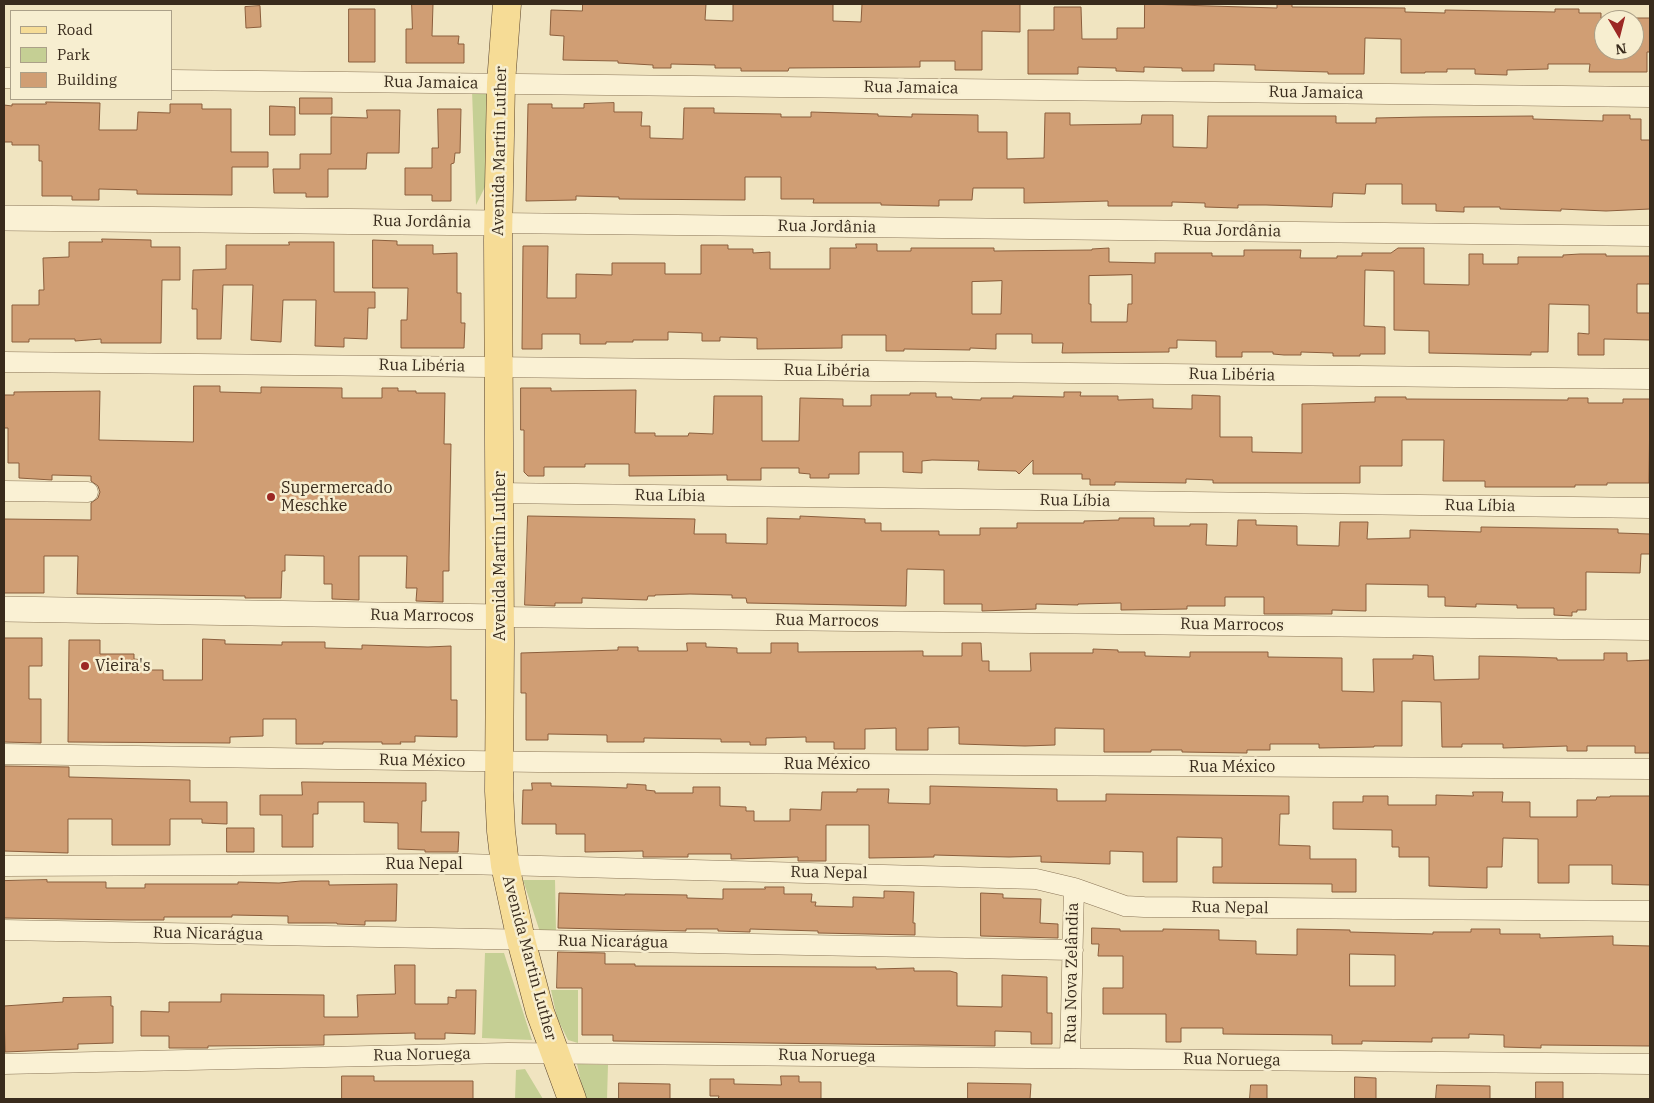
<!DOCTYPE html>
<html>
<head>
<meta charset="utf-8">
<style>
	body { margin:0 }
	#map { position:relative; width:1654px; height:1103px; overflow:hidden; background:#f0e4c0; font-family:"IBM Plex Serif",serif }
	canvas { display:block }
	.frame { position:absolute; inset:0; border:5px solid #392b1c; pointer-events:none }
	.legend { position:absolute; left:10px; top:10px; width:162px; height:90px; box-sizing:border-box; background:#f7eed0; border:1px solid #aba088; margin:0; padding:6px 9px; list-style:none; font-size:15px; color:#392b1c }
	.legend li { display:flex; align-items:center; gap:10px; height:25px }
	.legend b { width:25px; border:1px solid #aba088 }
	.north { position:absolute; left:1594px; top:10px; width:50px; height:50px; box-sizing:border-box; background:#f7eed0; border:1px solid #aba088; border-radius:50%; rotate:172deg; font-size:14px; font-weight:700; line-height:20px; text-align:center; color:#392b1c }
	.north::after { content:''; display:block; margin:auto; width:18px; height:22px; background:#9c2824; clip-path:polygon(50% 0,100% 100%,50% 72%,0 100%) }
</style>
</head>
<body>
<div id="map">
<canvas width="1654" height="1103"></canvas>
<div class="frame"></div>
<ul class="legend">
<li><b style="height:6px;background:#f6dc96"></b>Road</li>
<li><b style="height:14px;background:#c5cf94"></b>Park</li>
<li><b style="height:14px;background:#d09e74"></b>Building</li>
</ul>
<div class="north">N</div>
</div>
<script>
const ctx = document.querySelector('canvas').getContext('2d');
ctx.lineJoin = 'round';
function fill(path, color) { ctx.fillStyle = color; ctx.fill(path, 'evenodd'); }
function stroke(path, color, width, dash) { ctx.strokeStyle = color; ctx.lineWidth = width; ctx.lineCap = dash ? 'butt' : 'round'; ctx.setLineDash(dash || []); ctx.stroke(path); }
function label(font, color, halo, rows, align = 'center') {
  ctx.font = font + ' "IBM Plex Serif",serif'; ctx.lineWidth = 5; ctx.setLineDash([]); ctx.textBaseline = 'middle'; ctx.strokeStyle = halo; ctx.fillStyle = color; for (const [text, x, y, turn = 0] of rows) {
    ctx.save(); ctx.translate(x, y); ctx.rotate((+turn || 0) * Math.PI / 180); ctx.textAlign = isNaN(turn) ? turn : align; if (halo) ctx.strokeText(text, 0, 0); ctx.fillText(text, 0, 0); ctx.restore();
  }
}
fill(new Path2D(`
	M472,90h26l-10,91 -12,24z
	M523,880h32l1,52h-16z
	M485,953h19l28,87 -50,-2z
	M551,990h27v53l-10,-3 -11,-22z
	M577,1064l31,1 -1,34h-21l-2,-3z
	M525,1069l18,30h-28l1,-29z`), '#c5cf94');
const building = new Path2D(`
	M412,4h21l-1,32h27l-1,8h6v19h-58v-34h6z
	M583,4h123l-1,16 28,1v-17h100v17l28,1 1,-18h158v28l-38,-1v39h-27v-9h-35v6l-131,1 -1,3h-47v-3h-26v-3l-44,-1v4h-18v-3l-35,-2v-2l-55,-1 1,-24 -14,-1 1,-25 31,1z
	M1145,4l132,4v-4h15v3l113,1v4l40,1v-3l110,2v-3h24v4h22v5h3v32h30v-32h16v34h-3v20h-58l1,-8h-42v5l-41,1v5l-32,-1v-5h-28v3h-22v1h-24v-34l-36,-1 -1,36h-36v-2l-73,-2v-5l-41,-1v7h-32v-3l-38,-1v5l-28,-1v-3l-38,-1v7h-50v-44h26v-23h27l1,32h35v-11h27z
	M260,6l1,21 -15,1 -1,-21z
	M349,9h26v53h-26z
	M300,98h32v16h-32z
	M46,102l54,1 -1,27h38l1,-18 32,1v-9h32v5h29v43h37v15h-36v28l-95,-1v-4l-38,-1v11h-27v-4h-30v-35h-3v-16h-27v-3h-8v-37l8,1v-2h34z
	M614,103v9h28l-1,14h9v12l33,1 1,-31h30v5l67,1v3h30v-5l67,2v2l34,1v-3l66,1v17h29v27l37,-1 1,-45h25v12l71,-1 1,-9h31v32l34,1 1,-32h128v7h40v-5l47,-1 110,-1v3l70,2v-6h27v4h11v21h9v69l-44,2 -45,-2v2l-61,-2v-2h-36v5l-28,-1v-7h-34v-20h-36l-1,10 -32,-1 -1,14 -66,-2h-28v3l-33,-1v-4l-33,-1v4h-64v-5l-84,2v-15h-51l-1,12h-33v6l-58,-1v-2h-68l1,-4h-33v-22h-36v23l-126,-1v-2l-43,-1v4l-50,1 2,-97h24v4h32v-4z
	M270,106l25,1v28h-25z
	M438,109h23l-1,44h-5l-1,10 -3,1v37h-19v-6h-27v-27h27v-20h6z
	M367,110h33l-1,43h-32l-1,16h-38v28h-22v-4h-32l-1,-24h27v-15h31v-37l36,1z
	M102,239l49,1v7h29v33h-18l-1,63h-60v-4l-26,2v-2h-46v3h-17v-37h27v-15h5l-1,-32 26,-1v-15h33z
	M373,240l24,1v4h36v9l24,-1v40h4v30h4l-1,25h-63v-28h6l1,-32h-35z
	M289,242h45v50h41v16h-7l-1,31 -23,-1v9l-29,-1 1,-46h-33l-2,42 -30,-2 2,-55h-30l-2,54h-24v-30h-5l1,-39 33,-1v-24h63z
	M856,244h21v7h34v-3h83v3l98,-1v-1l17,-1v14l46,1v-10h57v3h32v-6h57l-1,8h37v-2h25v-3h29l7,-5h26v36l45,1v-31h14v10h35v-7h45v-2l17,-1h26v2h44v28h-13v29h13v27l-46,-1v16h-26v-22l11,1v-29l-40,-1 -1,48h-17v3l-102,-2v-22l-35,-1v-59l-29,-1 -1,56 21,1v27h-25v2h-27v-3l-32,-1v3h-17l-11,-1v-2h-31v5h-26v-16l-39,-1v8h-8v4l-107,1 1,-10h-31v-9h-36v15l-26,-1v2l-66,-1v2h-18v-16h-44v13l-85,1v-11l-37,-1v4h-18v-8l-34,-1v8h-35v2h-27v2h-26v-10h-38v15h-20l1,-103h25l-1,52h29v-24l36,1v-12h53v11h36v-29h27v4h25v4l17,-1v17h60v-21h26zM1132,275v29h-4l-1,18h-36v-18h-2v-28zM1002,281l-1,33h-29v-32z
	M194,386h26v6l41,1v-6l81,1v10h40v-10h16v3h18v2h29l-1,51h7l-2,113v14h-6v31l-27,-1 1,-13h-11l1,-32h-48v44l-27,-1v-15h-8v-28l-39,-1v16h-3l-1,27h-36v-2l-168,-2 1,-38h-34v37h-40v-74l87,1v-17l7,-5 2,-6 -2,-6 -7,-5v-5l-39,-1v5l-33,-2v-15h-11v-35h-4v-33h10v-3l86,-1 -1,49 94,2z
	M521,388h30v3l85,-1 -1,43h20v3h33l1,-3 24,1 1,-38h48v45h37l1,-43 43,1v7h28v-11h39v-2h26v4h16v2l29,1v-2h32v-2l51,1v-5h17l-1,4h38v4l35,-1v9l39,1v-14l28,1v41h32v15l50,1v-49l73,-2v-5h31v2l162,1v-2h20v5h35v-4h27l-1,84h-42v2h-32v2h-90v-6h-42l1,-41h-42v26h-42v17h-147v-3l-27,-1v4l-71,-1v3h-25v-6h-8v-5h-49v-14l-14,14 -3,-3 -38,-1 1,-9 -47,-1 -10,1v12l-19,-1v-20h-44v22h-30v4h-19v-4l-11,-1v-5h-38v12h-34v-5l-98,1v-12h-44v3h-41v9h-16l-4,-4v-42h-3z
	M528,516l167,3 -1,15h32v9l41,1v-26l33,1v-3l65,3v4h16v8h58v4h41v-7h37v-5h67v-2l35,-1v-2h35v8h36v-2h17l-1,21 31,1 1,-26h18v5l41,1v19l42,1 1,-24h28l-1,17 43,-1v-8l71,2v-5l137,2v4l32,1v20h-9l-1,19 -54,-1v38h-9v2h-5v4l-18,-1v-7h-37v-3l-41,-1v3l-31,-1v-9h-17v-12l-62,-1v27l-34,-1v4h-68v-17h-39v9h-38v3l-66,1v-7l-43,1v1l-42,-1v5l-54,2v-7h-38v-34l-37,-1 -1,37 -159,-3 -1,-5h-14v-3l-42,-1 -35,1v1h-7l-1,4 -65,-2v5h-27v3l-30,-1z
	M4,638h38v28h-13v33h12v44l-37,-1z
	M203,639l22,1v4l57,1v-3h43v6l37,1v-4l66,2 23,-1v54h6v37l-42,-1v6h-15l1,2h-19v-2h-59v2h-27v-25h-33v17l-33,1v6l-162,-1 1,-102h31v14h34v5l9,1 1,10h19v10h39z
	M687,643h19v4l31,1v5h34v-10h27v9l125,-1v5h39v-13h19l1,18h7v10h42l-1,-18h63v-4l25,1v2h27v4l45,1v-5h78v5l74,1v33l32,1 -1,-33h40v-4l20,1 1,24 45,-1v-23l48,1 30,1v2h47v-7h23v8l23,-1v93h-15v-7h-48v5h-20v-5l-64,2v-4h-41v3h-20l-1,-45 -39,-1v45h-28v1l-55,1v-4h-49v6h-23v3l-65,-1v-2h-31v2h-47v-23l-49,-1v17l-30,1 -66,-2v-17l-31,1v22h-32v-22l-31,1v20h-31v-7h-28v-5l-40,1v7h-16v-3h-29v-3l-77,-1v4h-37v-7l-59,-1v6h-22v-47h-5v-40l97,-3v-3h20v4h49z
	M4,766l65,1v10l121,3v22h37v22l-25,-1v-4h-32v26h-58v-26h-44v34l-64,-2z
	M302,782l124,1v18h-4l-1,31h38l-1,20h-33v-2l-27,-1v-26l-34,-1v-20h-46v12h-5v33h-31v-32h-22v-20h42z
	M532,783h19v3l48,1 28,1v-4l19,1v5l9,1v2h38v-6h27v19l26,1v4h8v10h36v-12l31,1 1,-18h35v-3h32l-1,14 42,1v-18l127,3v12h49v-7l183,2v18h-9l-1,31 31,1v13h46v33h-24v-8l-119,-1v-16h9v-29l-45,-1v45h-34v-30l-33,-1v13l-69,-2v-6l-32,1 -75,-2v2l-65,1v-33h-43v36h-28v-4l-67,2v-5h-43v3h-45v-6l-58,1v-18h-29v-10h-34l1,-34h9z
	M1473,792h30l-1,10h28v15h47v-17h19l1,-3h13v-1h40v89l-38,-1v-19h-43v18h-31v-44l-35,-1 -1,29h-15v21l-58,-2v-29h-30v-10h-7v-17l-59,-1v-27h30v-6h25v9h48v-10l37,1z
	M227,828h27v24h-27z
	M47,880v2h59v6h39v-4h93v-2l41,1 22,-2h28v4l68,-1 -1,37h-31v4l-28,-1v-1h-49v-7l-56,-1v2h-68v3h-35l-125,-2v-37z
	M765,887h19v7h28l-1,8h5l-1,4 38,1v-10l31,1v-7l30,1 -1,31h2v12l-97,-2v-2l-68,-2v3l-32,-1v-2h-32v2l-128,-3 1,-35 66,2v-1l62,1v3l36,1v-10h42z
	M981,893l22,1v4l38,1 -1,24 18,1v14l-77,-2z
	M1092,928l28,1v2h43v-2l56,1v10l37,1v13l41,1v-26l53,1v2l83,2v-2h38v-3h29v5h40v4l73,-2v9l37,1v100l-109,-1v3l-37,-1v-12l-35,-1v4h-37v4l-70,-1v3h-30v-9l-109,-1v-6h-42v14h-15v-28h-63v-26h20v-32h-25l1,-12h-7zM1350,954l45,1v31h-45z
	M558,952l47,1v11h30v2l220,1h21v2l38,-1v3h36l7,2v33l45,1v-32l45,2v36h5v31h-21v-12l-36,-1v15l-382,-5v-6h-31v-47h-25z
	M395,965h20v39h33v-7l8,1v-8h20l-1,44 -30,-1v6h-30v-6l-91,2v10l-116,1v2h-39v-12h-28v-25l28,1v-10h52v-8l103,1v22h34l-1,-22 38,-1z
	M111,997v9h2v37l-35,1v5l-73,3 -1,-46 59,-4v-4z
	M342,1076h32v5h99v18h-131z
	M781,1076h18v6h22v17h-103l1,-3h-9v-17h24v5l47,1z
	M1355,1077l21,1v21h-21z
	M1536,1082h27v17h-27z
	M619,1083l51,1v15h-51z
	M968,1083l63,1 -1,15h-62z
	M1251,1085h16v14h-17z
	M1437,1085l53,1v13h-54z`);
fill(building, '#d09e74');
stroke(building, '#8b5e3c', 1);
const minor = new Path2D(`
	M4,78h7
	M171,80l1479,17
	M499,223l1151,13
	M4,362l1646,17
	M4,491l84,1
	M499,493l1151,15
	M500,617l1150,13
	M4,754l534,8 1112,7
	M4,866l460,-2 572,15 38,9 51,18 19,1 506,4
	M4,930l1069,20
	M1070,1058l4,-170
	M4,1064l504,-11 1142,11`);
const tertiary = new Path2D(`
	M4,218l495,5
	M4,609l496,8`);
const primary = new Path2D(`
	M507,4l-6,79 -3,157 2,403 -1,148 2,40 4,34 16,75 19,72 32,87`);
stroke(minor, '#8a7557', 21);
stroke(tertiary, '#8a7557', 26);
stroke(primary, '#58422c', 29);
stroke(minor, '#faf1d4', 20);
stroke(tertiary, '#faf1d4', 25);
stroke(primary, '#f6dc96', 28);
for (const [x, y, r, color] of [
	[271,497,5,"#9c2824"],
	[85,666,5,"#9c2824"]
]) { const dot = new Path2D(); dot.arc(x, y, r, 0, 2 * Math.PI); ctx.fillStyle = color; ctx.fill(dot); stroke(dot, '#f7eed0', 2); }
label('16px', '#392b1c', '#f7eed0', [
	["Rua Jamaica",431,83,1],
	["Rua Jamaica",911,88,1],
	["Rua Jamaica",1316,93,1],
	["Avenida Martin Luther",500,151,-89],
	["Rua Jordânia",422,222,1],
	["Rua Jordânia",827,227,1],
	["Rua Jordânia",1232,231,1],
	["Rua Libéria",422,366,1],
	["Rua Libéria",827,371,1],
	["Rua Libéria",1232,375,1],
	["Rua Líbia",670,496,1],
	["Rua Líbia",1075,501,1],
	["Rua Líbia",1480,506,1],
	["Avenida Martin Luther",500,556,-90],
	["Rua Marrocos",422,616,1],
	["Rua Marrocos",827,621,1],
	["Rua Marrocos",1232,625,1],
	["Rua México",422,761,1],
	["Rua México",827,764],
	["Rua México",1232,767],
	["Rua Nepal",424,864],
	["Rua Nepal",829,873,1],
	["Rua Nepal",1230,908,1],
	["Rua Nicarágua",208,934,1],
	["Rua Nicarágua",613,942,1],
	["Avenida Martin Luther",529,958,75],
	["Rua Nova Zelândia",1072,973,-89],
	["Rua Noruega",422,1055,-1],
	["Rua Noruega",827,1056,1],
	["Rua Noruega",1232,1060,1]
]);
label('16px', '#392b1c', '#f7eed0', [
	["Supermercado",281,488],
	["Meschke",281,506],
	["Vieira's",95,666]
], 'left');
</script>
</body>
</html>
